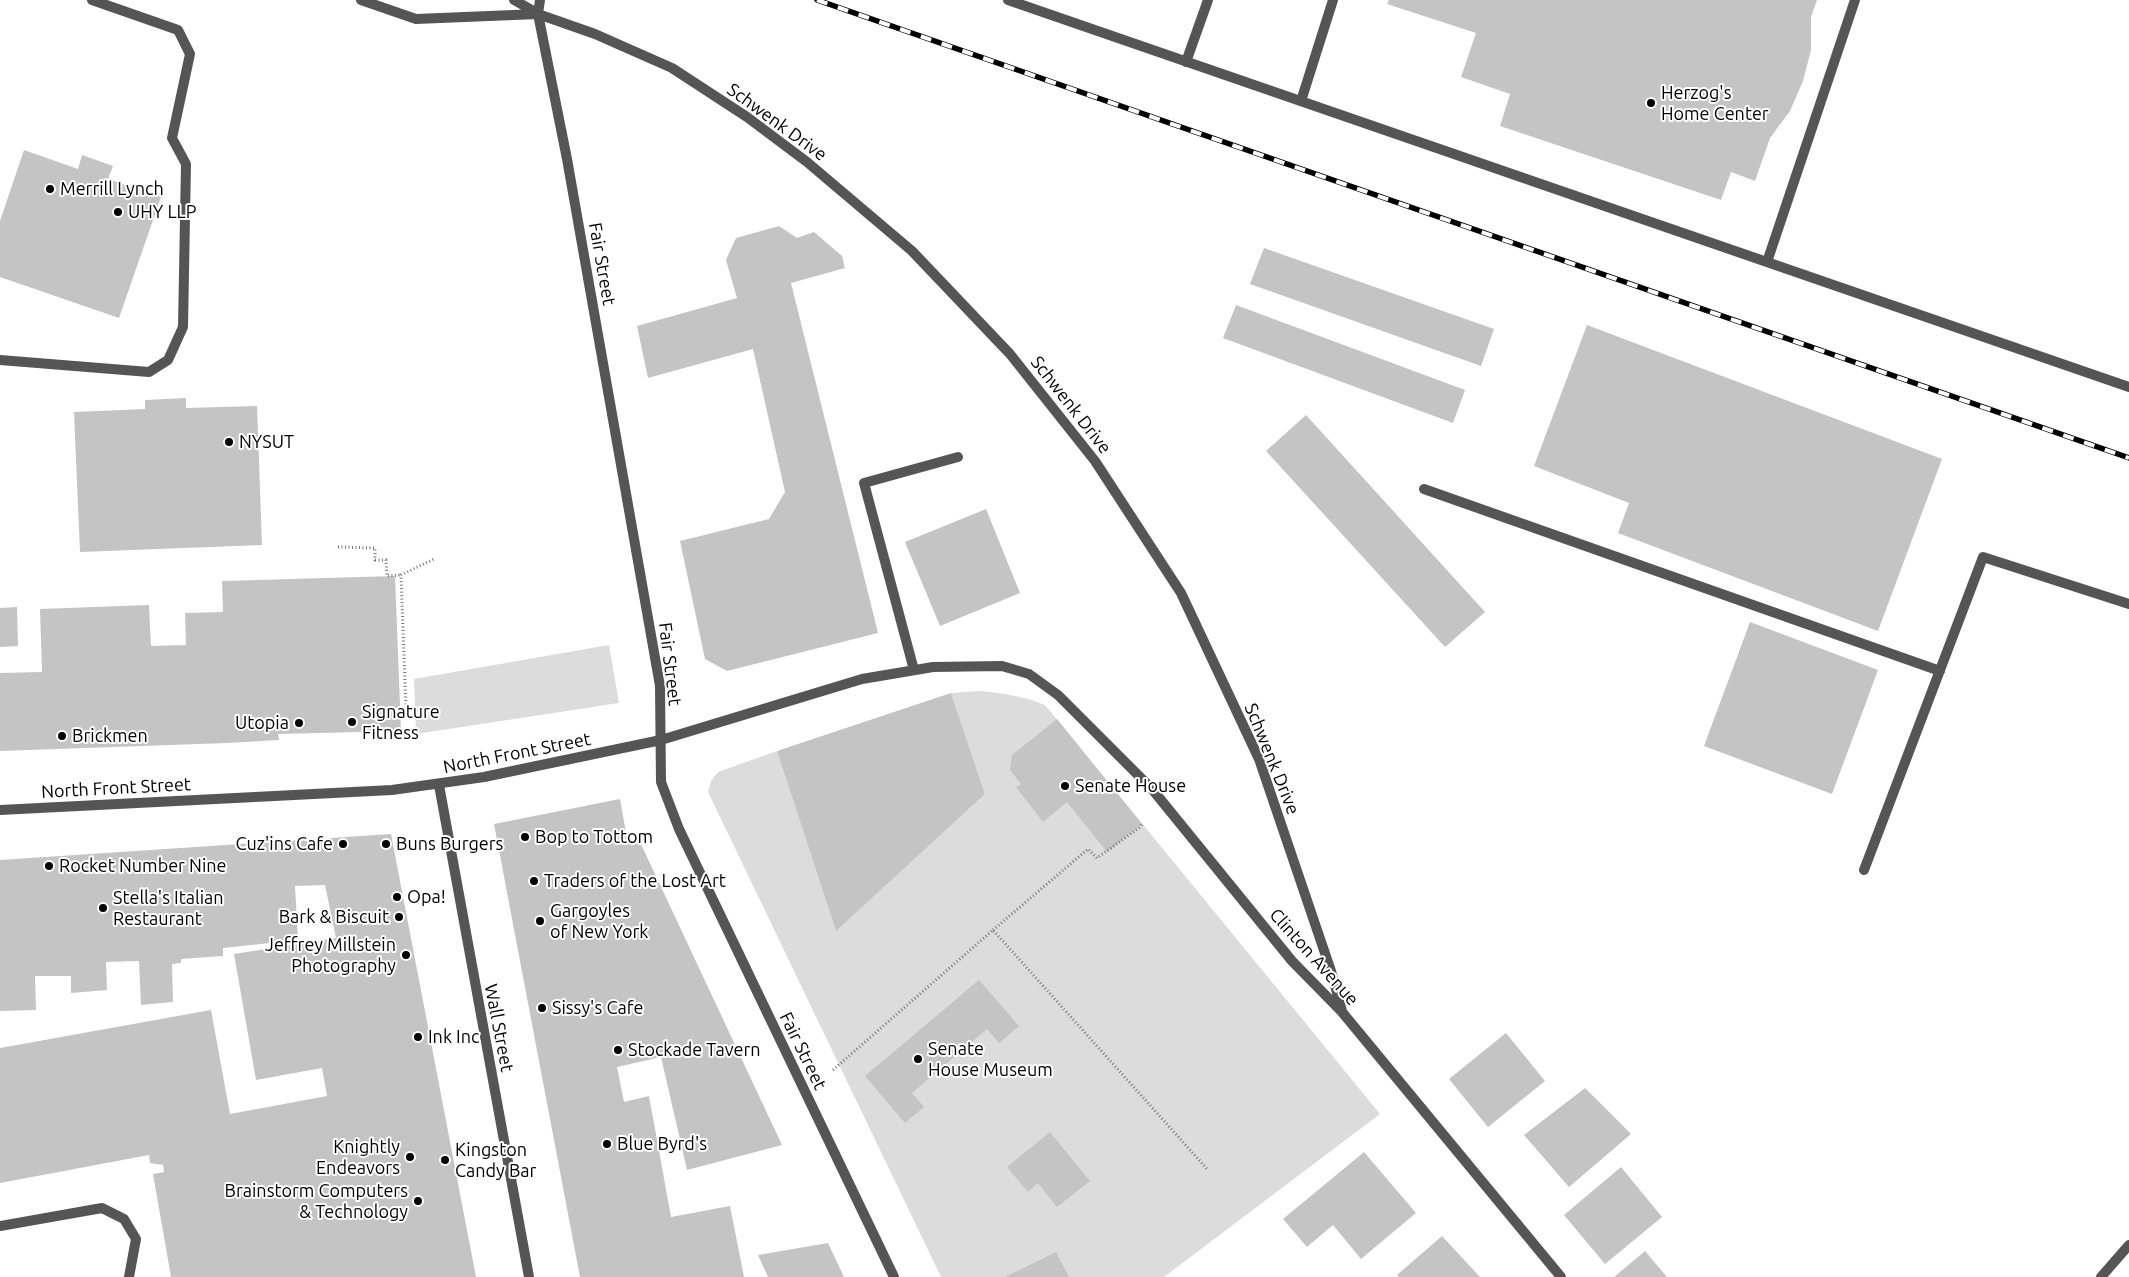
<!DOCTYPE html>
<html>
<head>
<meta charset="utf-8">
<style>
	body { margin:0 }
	canvas { display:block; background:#fff }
</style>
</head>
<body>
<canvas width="2129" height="1277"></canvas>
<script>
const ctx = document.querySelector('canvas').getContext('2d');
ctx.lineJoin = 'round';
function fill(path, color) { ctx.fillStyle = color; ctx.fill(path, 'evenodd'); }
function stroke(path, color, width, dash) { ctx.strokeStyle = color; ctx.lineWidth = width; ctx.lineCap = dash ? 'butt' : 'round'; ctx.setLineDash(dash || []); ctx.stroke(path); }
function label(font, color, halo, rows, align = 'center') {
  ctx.font = font + ' Ubuntu,sans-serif'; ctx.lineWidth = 4; ctx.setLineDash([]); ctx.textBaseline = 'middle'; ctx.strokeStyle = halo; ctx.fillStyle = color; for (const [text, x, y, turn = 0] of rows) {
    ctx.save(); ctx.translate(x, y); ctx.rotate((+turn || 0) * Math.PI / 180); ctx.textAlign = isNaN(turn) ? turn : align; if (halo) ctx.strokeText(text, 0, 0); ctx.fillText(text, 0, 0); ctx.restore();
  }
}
fill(new Path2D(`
	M609,645l10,58 -203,31 -2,-55z
	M979,691c24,2 44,5 66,14l335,409 -216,163h-223l-233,-485 3,-11 7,-9 59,-21 59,179 149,-136 -34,-101z`), '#dcdcdc');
fill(new Path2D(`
	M1389,0h428l-6,17v33l-8,31 -13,30 -20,27 -15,43 -24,-9 -10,28 -221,-74 10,-32 -49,-17 15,-44 -89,-29z
	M24,150l54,19 4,-14 31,11 -5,13 53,18 -42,121 -119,-41v-56z
	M779,226l18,12 17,-6 28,24 3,12 -54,15 87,350 -151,38 -22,-12 -25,-118 89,-22 16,-27 -32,-143 -105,29 -11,-52 100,-28 -11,-38 10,-22z
	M1264,248l230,81 -13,37 -231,-82z
	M1236,305l229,85 -12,33 -230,-85z
	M1587,325l355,134 -64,172 -260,-98 11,-30 -95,-37z
	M186,398v10l71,-2 5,139 -182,7 -6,-140 71,-3v-9z
	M1306,415l179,197 -40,35 -179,-196z
	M986,509l34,84 -80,33 -35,-84z
	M395,576l6,155 -123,3 1,6 -52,3 -227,8v-78l42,-1 -2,-63 109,-4 2,41 35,-1 -1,-32 38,-1 -1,-31z
	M17,607l1,39 -18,1v-39z
	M1750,622l128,48 -46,124 -128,-48z
	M951,693l34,101 -149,137 -59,-180z
	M1057,719l85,105 -35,28 -40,-50 -24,20 -27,-35 5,-3 -11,-14 2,-15z
	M620,799l8,45 12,-2 142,303 -95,25 -26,-113 -44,10 7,35 25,-6 22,121 59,-11 14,71h-164l-86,-453z
	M391,834l85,443h-305l-18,-103 11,-2 -1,-7 -13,-2 -1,-8 -149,28v-135l211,-38 19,104 97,-18 -5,-28 -66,12 -22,-126 102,-16 -11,-53 -30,1 3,54 -75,8v8l-42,3v4l-9,1 1,38 -32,3 -2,-44 -33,1 1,28 -36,3v-17h-36l1,34 -36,1v-151z
	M979,980l40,46 -20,17 -12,-14 -75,64 12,14 -19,16 -40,-47z
	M1506,1033l39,48 -57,46 -39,-48z
	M1585,1088l46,46 -62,53 -45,-52z
	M1050,1132l40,49 -33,26 -19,-24 -10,9 -21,-25z
	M1364,1152l52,61 -55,46 -28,-34 -26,22 -24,-28z
	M1621,1167l41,50 -57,47 -41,-49z
	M1442,1236l38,41h-81l-2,-2z
	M828,1243l16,34h-76l-10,-22z
	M1645,1251l22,26h-53z
	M1056,1252l13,25h-64z`), '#c4c4c4');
stroke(new Path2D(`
	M338,547l37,1v12h11l1,16 14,-1
	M406,708l-5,-133 33,-16
	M993,930l95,-81 9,9 42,-30 3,-4
	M833,1070l160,-140 215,240`), '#777', 3, [1, 2.5]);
stroke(new Path2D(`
	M1008,0l1121,387
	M1186,62l22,-62
	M1301,101l32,-101
	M1767,262l88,-262
	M0,360l149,12 19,-12 15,-33 3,-163 -14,-26 18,-84 -12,-24 -86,-30
	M1424,489l516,182
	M914,670l-50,-187 94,-26
	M1864,870l119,-313 146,47
	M0,1226l102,-18 22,11 12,20 -7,38`), '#555', 10);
stroke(new Path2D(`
	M540,0l-2,14 29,145 93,527 1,96 18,47 215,448
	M538,14l57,20 77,34 75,49 60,45 105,89 98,103 85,107 86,132 78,166 72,212 11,40
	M439,785l90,492
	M0,810l392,-20 92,-13 177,-37 201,-61 71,-12 69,-1 27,8 29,21 94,94 140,172 50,51 219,265
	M2101,1277l28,-32`), '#555', 10);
stroke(new Path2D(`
	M361,0l55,19 122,-5
	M514,0l23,13`), '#555', 10);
const rail = new Path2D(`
	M817,0l1312,458`);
stroke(rail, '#000', 5.5);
stroke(rail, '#fff', 4, [11]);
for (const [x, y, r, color] of [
	[1651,103,5,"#000"],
	[50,189,5,"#000"],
	[118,212,5,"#000"],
	[229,442,5,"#000"],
	[352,722,5,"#000"],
	[299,723,5,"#000"],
	[62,736,5,"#000"],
	[1065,786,5,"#000"],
	[525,837,5,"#000"],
	[343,844,5,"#000"],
	[386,844,5,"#000"],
	[49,866,5,"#000"],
	[534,881,5,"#000"],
	[397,897,5,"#000"],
	[103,908,5,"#000"],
	[399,917,5,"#000"],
	[540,921,5,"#000"],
	[406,955,5,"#000"],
	[542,1008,5,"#000"],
	[418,1037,5,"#000"],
	[618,1050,5,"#000"],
	[918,1059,5,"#000"],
	[607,1144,5,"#000"],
	[410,1157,5,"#000"],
	[445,1160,5,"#000"],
	[418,1201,5,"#000"]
]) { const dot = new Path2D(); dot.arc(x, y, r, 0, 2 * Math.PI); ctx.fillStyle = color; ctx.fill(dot); stroke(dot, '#fff', 2); }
label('18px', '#000', '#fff', [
	["Herzog's",1661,93],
	["Home Center",1661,114],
	["Merrill Lynch",60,189],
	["UHY LLP",128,212],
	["NYSUT",239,442],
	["Signature",362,712],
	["Fitness",362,733],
	["Utopia",289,723,"right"],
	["Brickmen",72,736],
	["Senate House",1075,786],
	["Bop to Tottom",535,837],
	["Cuz'ins Cafe",333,844,"right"],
	["Buns Burgers",396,844],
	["Rocket Number Nine",59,866],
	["Traders of the Lost Art",544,881],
	["Opa!",407,897],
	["Stella's Italian",113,898],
	["Restaurant",113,919],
	["Gargoyles",550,911],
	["of New York",550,932],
	["Bark & Biscuit",389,917,"right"],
	["Jeffrey Millstein",396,945,"right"],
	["Photography",396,966,"right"],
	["Sissy's Cafe",552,1008],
	["Ink Inc",428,1037],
	["Senate",928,1049],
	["House Museum",928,1070],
	["Stockade Tavern",628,1050],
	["Blue Byrd's",617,1144],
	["Knightly",400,1147,"right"],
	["Endeavors",400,1168,"right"],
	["Kingston",455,1150],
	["Candy Bar",455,1171],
	["Brainstorm Computers",408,1191,"right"],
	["& Technology",408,1212,"right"]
], 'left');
label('18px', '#000', '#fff', [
	["Schwenk Drive",777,122,36],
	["Fair Street",602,264,80],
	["Schwenk Drive",1071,405,52],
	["Fair Street",670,664,83],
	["North Front Street",517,753,-11],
	["Schwenk Drive",1272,759,68],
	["North Front Street",116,788,-3],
	["Clinton Avenue",1314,957,48],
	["Wall Street",499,1028,79],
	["Fair Street",803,1051,64]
]);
</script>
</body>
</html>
